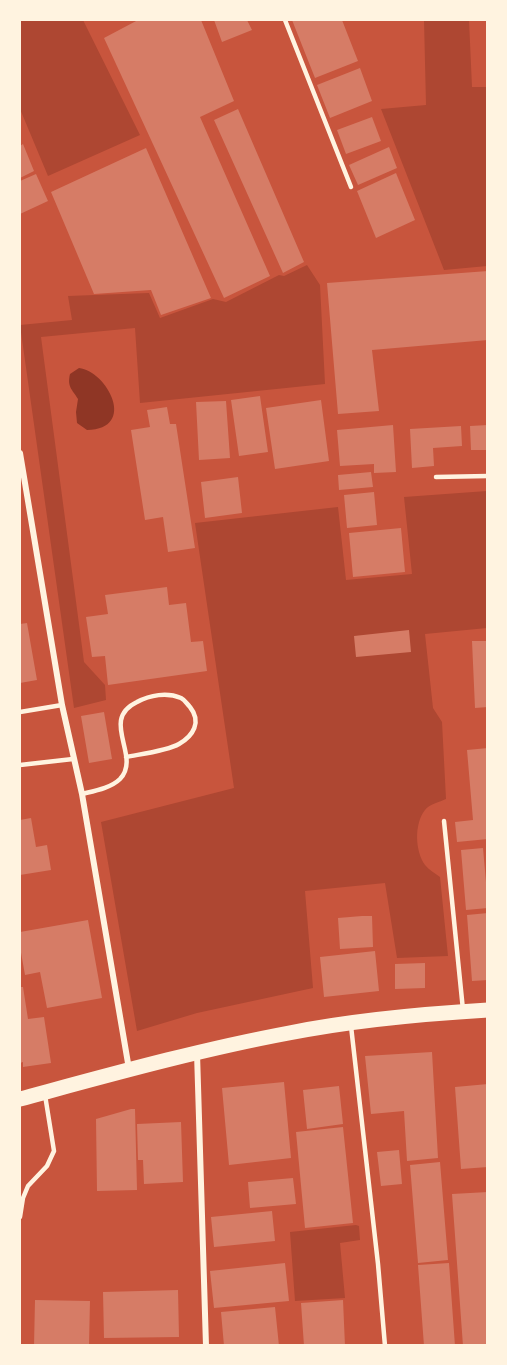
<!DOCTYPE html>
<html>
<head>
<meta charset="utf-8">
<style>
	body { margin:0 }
	#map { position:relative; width:507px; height:1365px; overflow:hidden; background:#c8553d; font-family:Cabin,sans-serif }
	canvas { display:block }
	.frame { position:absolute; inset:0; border:21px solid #fff3e0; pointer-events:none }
</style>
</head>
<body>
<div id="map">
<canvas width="507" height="1365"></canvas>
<div class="frame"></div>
</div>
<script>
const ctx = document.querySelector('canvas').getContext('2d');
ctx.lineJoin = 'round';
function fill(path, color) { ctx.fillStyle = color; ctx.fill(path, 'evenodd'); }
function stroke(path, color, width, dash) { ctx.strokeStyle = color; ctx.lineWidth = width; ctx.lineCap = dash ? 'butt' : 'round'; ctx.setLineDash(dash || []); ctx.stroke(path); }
fill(new Path2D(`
	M20,20h63l57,115 -92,41 -28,-67z
	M424,20h45l3,67h15v179l-43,4 -63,-161 45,-4z
	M307,265l13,20 5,99 -185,19 -5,-75 -94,9 43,325 21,23 1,15 -32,8 -54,-383 52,-5 -4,-24 81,-3 11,25 53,-19 13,3 53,-27 5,1z
	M487,491v137l-62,6 8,74 9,14 4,77c-6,3 -17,5 -21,11 -11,14 -10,41 0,55 4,5 10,8 15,12l8,79 -51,2 -12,-75 -80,8 8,97 -116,25 -60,18 -36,-209 133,-34 -39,-265 143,-16 8,73 66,-6 -8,-77z
	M356,1225l3,1 1,14 -20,3 5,55 -50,3 -5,-69z`), '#ae4732');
fill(new Path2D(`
	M79,368c28,3 59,61 8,62l-10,-7 -1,-11 2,-13c-6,-10 -11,-12 -8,-25z`), '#8f3625');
fill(new Path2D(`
	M138,20h63l33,81 -34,16 70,159 -46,22 -120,-260z
	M214,20h33l5,10 -30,12z
	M292,20h50l16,41 -43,17z
	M360,68l12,33 -42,17 -13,-33z
	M238,109l66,153 -21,11 -69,-153z
	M372,117l9,24 -35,13 -9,-24z
	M23,144l11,27 -14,7v-32z
	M389,147l8,21 -39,17 -9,-20z
	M146,148l65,150 -50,17 -10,-25 -57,4 -43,-102z
	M396,173l19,47 -39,18 -19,-47z
	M36,174l12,27 -28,13v-33z
	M488,271v69l-116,10 7,61 -41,3 -11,-131z
	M260,396l8,56 -29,4 -8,-56z
	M321,400l8,61 -54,8 -9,-61z
	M226,401l4,57 -31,2 -3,-58z
	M167,407l3,17h6l19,124 -27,4 -5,-35 -18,3 -14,-90 19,-3 -3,-17z
	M393,425l3,47 -22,1v-9l-34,2 -3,-36z
	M488,425v25h-17l-1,-24z
	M461,426l1,20 -29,2 1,18 -22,2 -2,-39z
	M371,472l2,15 -34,3 -1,-15z
	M238,477l4,36 -37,5 -4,-36z
	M374,492l3,33 -30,3 -3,-33z
	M401,528l4,44 -52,5 -4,-44z
	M167,587l2,18 17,-2 5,39 12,-1 4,30 -99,14 -3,-29 -13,1 -6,-40 22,-3 -3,-19z
	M27,623l10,57 -17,3v-59z
	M409,630l2,22 -55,5 -2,-21z
	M472,641h16v66l-13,1z
	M104,712l8,47 -23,4 -8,-47z
	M488,748v91l-31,3 -2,-20 18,-2 -6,-70z
	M31,818l5,29 11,-2 4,25 -31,5v-55z
	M483,848l3,34h2v26l-22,2 -5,-60z
	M488,913v67l-16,1 -5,-66z
	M362,916h10l1,31 -33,2 -2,-31z
	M88,920l14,78 -55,10 -7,-36 -15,3 -5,-28v-15z
	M375,951l4,40 -55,6 -4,-40z
	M425,963v25l-30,1v-25z
	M20,987h3l5,32 16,-2 7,46 -28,4v-5l-3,1z
	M432,1052l6,106 -31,3 -3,-50 -33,3 -6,-58z
	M284,1082l7,76 -62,7 -7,-77z
	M488,1084v83l-27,2 -6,-82z
	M339,1086l4,38 -36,5 -4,-39z
	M131,1109h4l2,81 -40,1 -1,-72z
	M181,1122l2,60 -39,2 -1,-24h-5l-1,-36z
	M343,1127l10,96 -48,5 -9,-96z
	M399,1150l3,34 -21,2 -4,-34z
	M440,1162l8,98 -30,3 -8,-98z
	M293,1178l3,26 -46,4 -2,-26z
	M488,1192v154h-25l-11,-152z
	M272,1211l3,30 -61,6 -3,-30z
	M285,1263l4,38 -75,7 -4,-37z
	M449,1263l6,83h-31l-6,-81z
	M178,1290l1,47 -75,1 -1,-46z
	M35,1300l55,1 -1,45h-55z
	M343,1300l2,46h-41l-3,-43z
	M275,1307l4,39h-55l-3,-34z`), '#d67c66');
stroke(new Path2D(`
	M285,20l66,167
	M436,477l52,-1
	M20,712l42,-7
	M20,765l53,-6
	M82,794c12,-3 29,-6 38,-15 22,-23 -21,-59 17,-77 13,-7 30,-10 44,-4 4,2 6,6 9,9 12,15 3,29 -11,37 -12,7 -38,10 -53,13
	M444,821l19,189
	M351,1026l27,238 7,82
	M20,1217l3,-19 5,-12 19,-20 7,-15 -9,-56`), '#fff3e0', 4.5);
stroke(new Path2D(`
	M20,453l42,252 20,89 47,275
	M197,1053l9,293`), '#fff3e0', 6);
stroke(new Path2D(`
	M20,1099c89,-24 178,-49 269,-66 65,-13 132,-19 199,-23`), '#fff3e0', 15);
</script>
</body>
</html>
